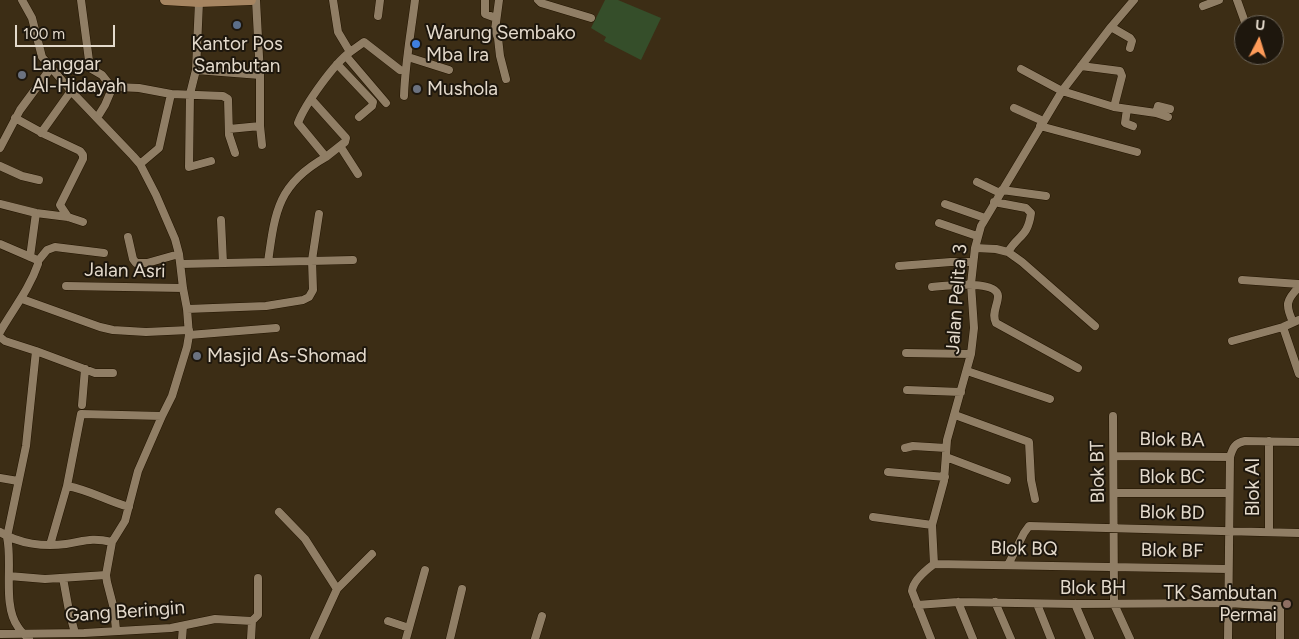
<!DOCTYPE html>
<html>
<head>
<meta charset="utf-8">
<style>
	body { margin:0 }
	#map { position:relative; width:1299px; height:639px; overflow:hidden; background:#3c2d15; font-family:Figtree,sans-serif }
	canvas { display:block }
	.north { position:absolute; left:1234px; top:15px; width:50px; height:50px; box-sizing:border-box; background:#1e170d; border:1px solid #6d6559; border-radius:50%; rotate:5deg; font-size:14px; font-weight:700; line-height:20px; text-align:center; color:#e4dacc }
	.north::after { content:''; display:block; margin:auto; width:18px; height:22px; background:#fe9b59; clip-path:polygon(50% 0,100% 100%,50% 72%,0 100%) }
	.scale { position:absolute; left:15px; top:25px; width:100px; height:22px; box-sizing:border-box; border:2px solid #e4dacc; border-top:0; padding-left:6px; font-size:15px; line-height:18px; white-space:nowrap; color:#e4dacc; -webkit-text-stroke:4px #1e170d; paint-order:stroke }
</style>
</head>
<body>
<div id="map">
<canvas width="1299" height="639"></canvas>
<div class="north">U</div>
<div class="scale">100 m</div>
</div>
<script>
const ctx = document.querySelector('canvas').getContext('2d');
ctx.lineJoin = 'round';
function fill(path, color) { ctx.fillStyle = color; ctx.fill(path, 'evenodd'); }
function stroke(path, color, width, dash) { ctx.strokeStyle = color; ctx.lineWidth = width; ctx.lineCap = dash ? 'butt' : 'round'; ctx.setLineDash(dash || []); ctx.stroke(path); }
function label(font, color, halo, rows, align = 'center') {
  ctx.font = font + ' Figtree,sans-serif'; ctx.lineWidth = 4; ctx.setLineDash([]); ctx.textBaseline = 'middle'; ctx.strokeStyle = halo; ctx.fillStyle = color; for (const [text, x, y, turn = 0] of rows) {
    ctx.save(); ctx.translate(x, y); ctx.rotate((+turn || 0) * Math.PI / 180); ctx.textAlign = isNaN(turn) ? turn : align; if (halo) ctx.strokeText(text, 0, 0); ctx.fillText(text, 0, 0); ctx.restore();
  }
}
fill(new Path2D(`
	M605,0h13l43,18 -20,42 -37,-19 2,-4 -15,-9z`), '#354e2a');
const street = new Path2D(`
	M22,0l10,18 10,39 29,34 62,65 7,8 16,31 19,44 4,15 4,34 4,21 2,26 -2,12 -15,49 -10,20 -81,-2 -14,72 -17,59
	M81,0l9,68 12,7 11,14
	M256,0l4,75v51l2,19
	M485,0v14l11,4
	M499,0l-4,30 3,8 2,18 6,23
	M538,0l3,3 50,15
	M1237,0l9,25
	M199,2l-3,68 -6,24 -1,73 22,-6
	M1203,6l16,-6
	M378,16l2,-16
	M1111,27l19,11 2,3 -2,7
	M350,52l14,-10 36,28
	M346,56l40,47
	M408,57l41,13
	M337,64l36,38 -1,4 -13,11
	M1081,66l39,5 2,5 -8,31
	M1021,69l41,22 52,16 42,6 12,4
	M196,70l64,5
	M404,96c1,-32 7,-64 11,-96
	M311,99l35,39 -1,4 -19,15
	M1014,108l29,13
	M1127,109l-2,14 8,3
	M1156,113l2,-7 12,3
	M15,118l31,17 34,16 3,4v4l-23,46 8,12
	M97,118l8,-13 6,-14 5,-4 23,1 32,6 52,2 5,3 1,36 6,18
	M1040,126l97,26
	M229,129l31,-3
	M41,133l30,-42
	M340,146l18,28
	M0,148l20,-38 31,-42
	M140,164l19,-16 12,-54
	M0,166l22,10 17,4
	M977,182l23,11
	M1002,190l44,6
	M994,202l32,6 5,5c-3,24 -13,22 -23,39
	M0,204l36,9 32,4 15,5
	M945,204l40,14
	M221,220l2,43
	M939,223l38,13
	M128,237l5,22 3,4h11l32,-9
	M0,244l35,15 3,2v3c-9,26 -25,45 -38,68
	M975,248l21,1 12,3 14,10 73,64
	M30,257l6,-44
	M38,261l9,-11 8,-3 49,6
	M268,262c7,-51 10,-78 58,-105l-28,-34c7,-19 36,-59 52,-71l-12,-20 -5,-32
	M181,264l172,-4
	M899,266l52,-4h22
	M1242,280l57,4
	M66,286l117,2
	M932,287c12,-1 65,-8 66,9 0,9 -7,18 -2,27l82,45
	M22,299l78,28 13,3 33,2 43,-2
	M187,309l79,-3 37,-6 6,-3 4,-7 -1,-30 7,-46
	M1293,322c-8,-17 -7,-22 6,-35
	M1283,327l16,47
	M189,335l87,-7
	M0,337l5,4 31,10 -10,95 -19,91c6,26 -5,68 11,90 3,5 7,8 11,12
	M1232,341l51,-14 16,-7
	M36,351l59,22h18
	M906,353l65,1
	M967,371l83,28
	M907,390l54,2
	M82,405l3,-36
	M955,415l74,27 2,38 4,19
	M1113,416l1,188 16,35
	M905,448l8,-2 33,2
	M1114,456l116,1
	M946,457l61,23
	M888,472l57,5
	M0,478l18,3
	M67,486c23,4 40,15 62,21
	M1114,493h115
	M279,512l26,27 32,50
	M873,517l59,8
	M0,532c19,12 44,15 66,12 19,-3 25,-7 46,-2
	M1269,532v-91
	M934,564l-2,-39 12,-44 3,-41 24,-86 3,-26 -3,-44 4,-36 6,-22 81,-135 49,-64 23,-27
	M934,564l294,5
	M1008,565l16,-32 5,-7 270,7
	M9,576l36,3 61,-4
	M63,578l6,33 6,22
	M958,602l15,37
	M995,602l16,37
	M1037,604l14,35
	M1075,604l15,35
	M917,605l41,-3 117,2 152,-1 53,3v33
	M388,621l21,7
	M116,630l-2,-21 -7,-27 -1,-7 6,-33 13,-21 13,-50 24,-55
	M0,634l84,-1 87,-5 44,-9 37,2
	M182,639l1,-13
	M251,639l1,-18 6,-6v-37
	M314,639l23,-50 35,-35
	M406,639l19,-69
	M450,639l12,-50
	M535,639l7,-23
	M931,639l-19,-48c1,-10 14,-21 22,-27
	M1228,639l2,-182c3,-10 5,-14 15,-16l54,1`);
const secondary = new Path2D(`
	M165,0l34,2 52,-2`);
stroke(street, '#231500', 9);
stroke(secondary, '#231500', 11);
stroke(street, '#907e65', 8);
stroke(secondary, '#a68561', 10);
for (const [x, y, r, color] of [
	[237,25,5,"#5c6f8a"],
	[416,44,5,"#3f7fe0"],
	[22,75,5,"#6b7280"],
	[417,89,5,"#6b7280"],
	[197,356,5,"#6b7280"],
	[1287,604,5,"#8d6e63"]
]) { const dot = new Path2D(); dot.arc(x, y, r, 0, 2 * Math.PI); ctx.fillStyle = color; ctx.fill(dot); stroke(dot, '#1e170d', 2); }
label('19px', '#e4dacc', '#1e170d', [
	["Warung Sembako",426,33],
	["Mba Ira",426,55],
	["Kantor Pos",237,44,"center"],
	["Sambutan",237,66,"center"],
	["Langgar",32,64],
	["Al-Hidayah",32,86],
	["Mushola",427,89],
	["Masjid As-Shomad",207,356],
	["TK Sambutan",1277,593,"right"],
	["Permai",1277,615,"right"]
], 'left');
label('19px', '#e4dacc', '#1e170d', [
	["Jalan Asri",125,271,1],
	["Jalan Pelita 3",957,299,-86],
	["Blok BA",1172,440,1],
	["Blok BT",1098,472,-91],
	["Blok BC",1172,477],
	["Blok AI",1253,487,-90],
	["Blok BD",1172,513,1],
	["Blok BQ",1024,549,1],
	["Blok BF",1172,551,1],
	["Blok BH",1093,588],
	["Gang Beringin",125,612,-4]
]);
</script>
</body>
</html>
